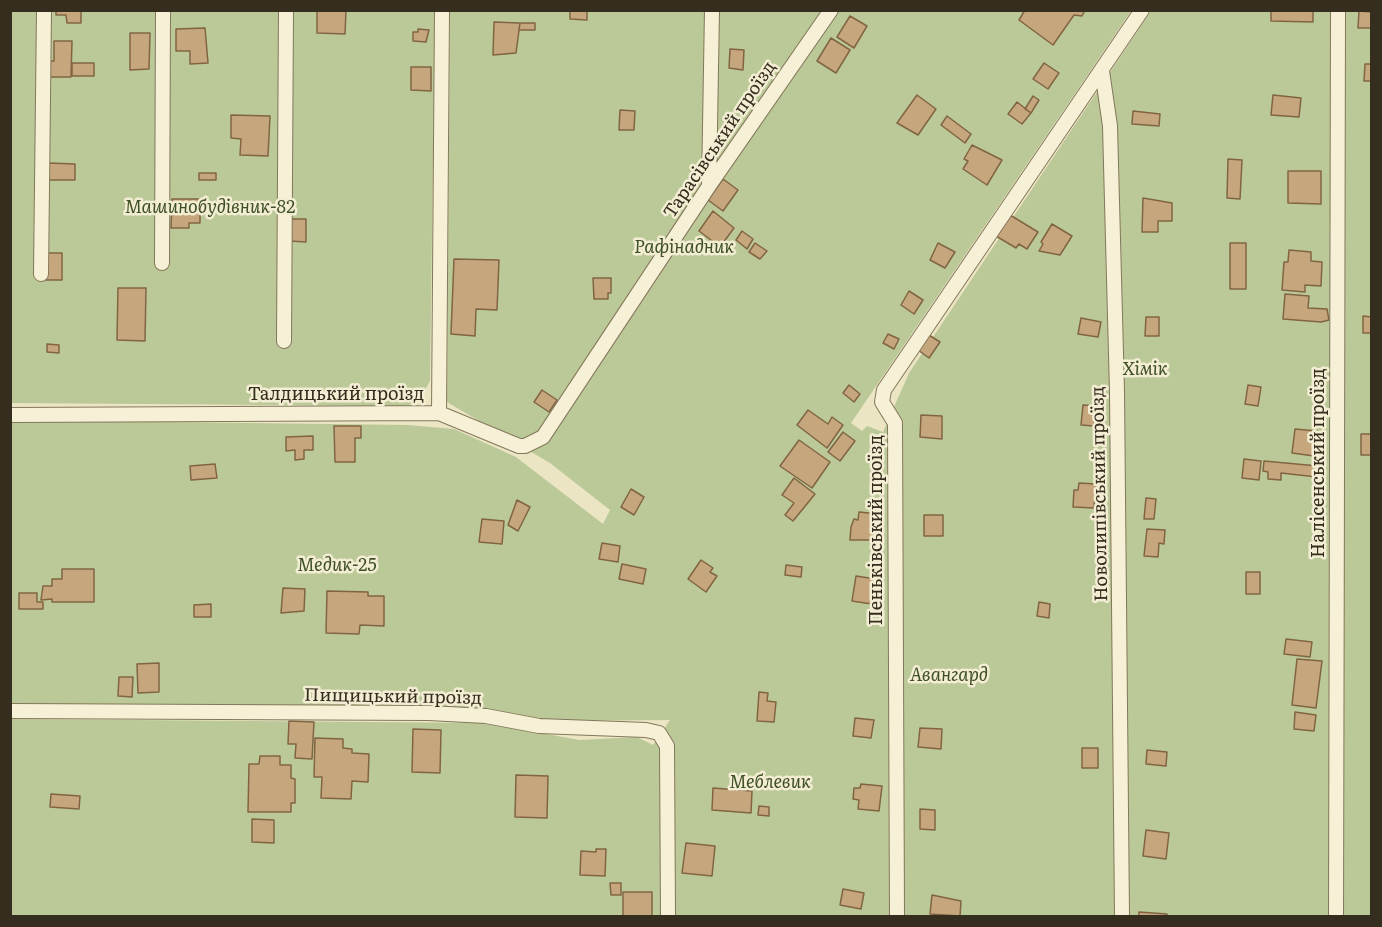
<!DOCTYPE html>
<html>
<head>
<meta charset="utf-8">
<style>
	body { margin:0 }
	#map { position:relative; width:1382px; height:927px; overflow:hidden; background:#ebe5c4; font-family:Literata,serif }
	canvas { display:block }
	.frame { position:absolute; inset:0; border:12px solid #352d1e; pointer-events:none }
</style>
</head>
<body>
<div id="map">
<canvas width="1382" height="927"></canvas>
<div class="frame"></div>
</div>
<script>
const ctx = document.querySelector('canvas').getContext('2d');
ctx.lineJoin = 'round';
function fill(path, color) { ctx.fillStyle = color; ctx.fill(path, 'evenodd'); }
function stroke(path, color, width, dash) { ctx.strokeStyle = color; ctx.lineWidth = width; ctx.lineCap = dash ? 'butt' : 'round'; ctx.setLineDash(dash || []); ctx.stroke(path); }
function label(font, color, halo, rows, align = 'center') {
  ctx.font = font + ' Literata,serif'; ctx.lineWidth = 5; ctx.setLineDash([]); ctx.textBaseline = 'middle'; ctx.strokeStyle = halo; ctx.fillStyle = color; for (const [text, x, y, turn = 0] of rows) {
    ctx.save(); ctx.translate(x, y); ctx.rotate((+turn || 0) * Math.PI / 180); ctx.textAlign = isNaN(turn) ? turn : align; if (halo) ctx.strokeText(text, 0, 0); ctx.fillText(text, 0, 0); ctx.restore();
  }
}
fill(new Path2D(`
	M11,11h424l-5,370 -9,16 -13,9 -397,-3z
	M450,11h681l-280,412 11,8 5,-5 16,6 26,-59 242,-362h220v905h-1360v-197l476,4 92,17 58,-3 16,8 17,-25 -122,1 -51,-10 -486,-7v-284l396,5 47,4 62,28 87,67 7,-14 -60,-47 -103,-61z`), '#bbc898');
const building = new Path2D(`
	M56,10h25v13h-14l-1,-8h-10z
	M317,10h29l-1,24 -28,-1z
	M570,10h17v10l-17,-1z
	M1025,10h60l-3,6 -8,-1 -21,30 -34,-25z
	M1271,10h42v12l-42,-1z
	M1359,11l13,1v16h-14z
	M850,16l17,10 -13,22 -17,-11z
	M494,22l26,1 -4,30 -23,2z
	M520,23h15v7h-16z
	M205,28l3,35 -18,1v-13h-14v-22z
	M418,29l11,1 -3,12 -13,-1v-9h5z
	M130,33h20l-1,36 -19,1z
	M831,38l19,12 -14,23 -19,-12z
	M54,41h18l-1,36h-23v-16h6z
	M730,49l14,1 -1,20 -14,-2z
	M72,63h22v13h-22z
	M1044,63l15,10 -11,16 -15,-10z
	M1365,64h7v17h-8z
	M411,67h20v24l-20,-1z
	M917,95l19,14 -18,26 -21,-12z
	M1273,95l28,3 -2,19 -28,-2z
	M1033,96l6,4 -8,13 -6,-4z
	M1017,102l14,11 -9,11 -14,-10z
	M620,110l15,1 -1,19h-15z
	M1133,111l27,3 -1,12 -27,-2z
	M231,115l39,1 -2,40 -28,-1 1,-16 -10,-1z
	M947,116l24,18 -6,9 -24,-18z
	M972,145l30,15 -15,25 -24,-16 5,-8 -4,-2z
	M1228,159l14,1 -2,39 -13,-1z
	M48,163l27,1v16h-28z
	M1288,171h33v33l-33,-1z
	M199,173h17v7h-17z
	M723,179l15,11 -15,21 -15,-11z
	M1143,198l29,5v18h-14v11h-16z
	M172,199h28v24h-11v5h-18z
	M713,211l21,17 -14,19 -21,-16z
	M1010,215l28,17 -11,17 -8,-5 -3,4 -20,-12z
	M290,219h16v23l-16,-1z
	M1052,224l20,12 -12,19 -21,-4 4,-7 -2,-2z
	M742,231l11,8 -6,10 -11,-9z
	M755,243l12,8 -7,8 -11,-7z
	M938,243l17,9 -10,16 -15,-8z
	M1230,243h16v46h-16z
	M1289,250l22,2v9l11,1 -1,24 -16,-1v7l-23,-2 2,-28h4z
	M45,253h17v27h-16z
	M454,259l45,1 -2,50 -21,-1 -1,27 -24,-2z
	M593,278h18v15h-3v6h-14z
	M118,288h28l-1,53 -28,-1z
	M909,291l14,9 -9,14 -13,-9z
	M1285,294l24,2 -1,12 19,1 2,11 -8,2 -38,-3z
	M1363,316l9,1v16h-9z
	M1146,317h13v19h-14z
	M1081,318l20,4 -3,15 -20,-3z
	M888,334l11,5 -5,10 -11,-6z
	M929,335l11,7 -11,16 -11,-8z
	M47,344l12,1v8l-12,-1z
	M849,385l11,9 -6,8 -11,-9z
	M1248,385l13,2 -3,19 -13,-2z
	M542,390l15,10 -8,12 -15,-10z
	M1083,405l13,1 -2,20 -13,-1z
	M808,410l20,14 4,-7 11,8 -16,23 -30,-23z
	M921,415l21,1v23l-22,-2z
	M334,426h27v12h-6v24h-20z
	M1295,429l22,2 -3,25 -22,-3z
	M843,432l12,9 -15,20 -12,-9z
	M1361,434h11v21h-11z
	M313,436v14h-9v9l-9,1v-10l-9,1v-14z
	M799,440l31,22 -18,26 -32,-22z
	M1244,459l17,2 -2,19 -17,-2z
	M1264,461l54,5 -1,11 -36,-4v7l-13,-1v-7l-5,-1z
	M215,464l2,14 -26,2 -1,-14z
	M794,478l21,16 -22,27 -8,-6 9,-12 -12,-8z
	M1079,483l17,1 -2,24 -21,-1 1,-17h4z
	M631,489l13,8 -10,18 -13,-8z
	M1146,498l10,1 -2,20h-10z
	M517,500l13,7 -12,24 -10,-6z
	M859,512l20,2 -2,26h-27l1,-13 3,-8 4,1z
	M924,515h19v21h-19z
	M482,519l22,2 -2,23 -23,-2z
	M1147,529l18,1 -1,14 -5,-1 -1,14 -14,-1z
	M602,543l18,3 -2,16 -19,-3z
	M701,560l12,8 -3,4 7,4 -11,16 -18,-13z
	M622,564l24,5 -3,15 -24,-5z
	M786,565l16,2 -1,10 -16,-2z
	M62,569h32v33h-42v-3l-11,1 2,-14h9v-7h10z
	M1246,572h14v22h-14z
	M856,576l20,3 -2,14h6l-2,12 -26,-4z
	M283,588l22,1 -1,22 -23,2z
	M327,591l41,1v4h16v30l-24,-1 -1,9 -33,-1z
	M19,593h18v9h6v7h-24z
	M1039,602l11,2 -1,14 -12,-2z
	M211,604v13h-17v-12z
	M1286,639l26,3 -2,15 -26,-3z
	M1297,659l25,2 -6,47 -24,-3z
	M159,663v29l-21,1 -1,-29z
	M119,677h14l-1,20 -14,-1z
	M759,692l9,1 -1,8 9,1 -2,20 -17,-1z
	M1295,712l21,3 -2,16 -20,-2z
	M855,718l19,2 -3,18 -18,-2z
	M289,721l25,1 -2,37 -17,-1 1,-14h-8z
	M920,728l22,1 -1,20 -23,-2z
	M413,729l28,1 -1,43 -28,-1z
	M315,738l28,1v9l9,1v4l17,1 -1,28 -16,-1 -1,18 -30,-1 1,-21h-8z
	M1082,748h16v20h-16z
	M1147,750l20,2 -1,14 -20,-2z
	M260,756h20v9h11v13l4,1v24h-4v9h-43l1,-48h10z
	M516,775l32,1 -1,42 -32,-1z
	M861,784l21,2 -3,25 -21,-2 1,-9 -6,-1 1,-11h6z
	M713,788l39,3 -1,22 -39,-3z
	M51,794l29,2 -1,13 -29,-2z
	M759,806l10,1v9l-11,-1z
	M920,809l15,1v20l-15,-1z
	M252,819l22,1v23l-22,-1z
	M1146,830l23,3 -3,26 -23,-3z
	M686,843l29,3 -3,30 -30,-3z
	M596,849h10l-1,27 -25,-1 1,-24 15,1z
	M610,883h11v12h-10z
	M843,889l21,4 -3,16 -21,-4z
	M623,892h29v24h-29z
	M932,895l29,6 -1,15 -30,-2z
	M1139,912l28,2v2h-28z`);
fill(building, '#c6a67c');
stroke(building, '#816543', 1.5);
const lane = new Path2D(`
	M1102,71l8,55 7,266 5,524
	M709,186l3,-176
	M162,263l1,-253
	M41,274l3,-264
	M284,341l2,-331
	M439,413l80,33h6l18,-9 166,-251 122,-176
	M10,415l429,-2 3,-403
	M10,711l419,2 57,3 53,10 107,4 13,3 8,13 1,170
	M897,916l-2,-493 -13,-21 2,-12 258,-380
	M1336,916l2,-906`);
stroke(lane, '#84775b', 16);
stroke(lane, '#f6f1d6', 14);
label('18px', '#352d1e', '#f3eed3', [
	["Тарасівський проїзд",720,140,-56],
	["Талдицький проїзд",336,395],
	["Налісенський проїзд",1319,463,-90],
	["Новолипівський проїзд",1100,494,-91],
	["Пеньківський проїзд",877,530,-90],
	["Пищицький проїзд",393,697,1]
]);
label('italic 18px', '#3f5026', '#f3eed3', [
	["Машинобудівник-82",210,208],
	["Рафінадник",684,248],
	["Хімік",1145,370],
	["Медик-25",337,566],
	["Авангард",949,676],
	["Меблевик",770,783]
]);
</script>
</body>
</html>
